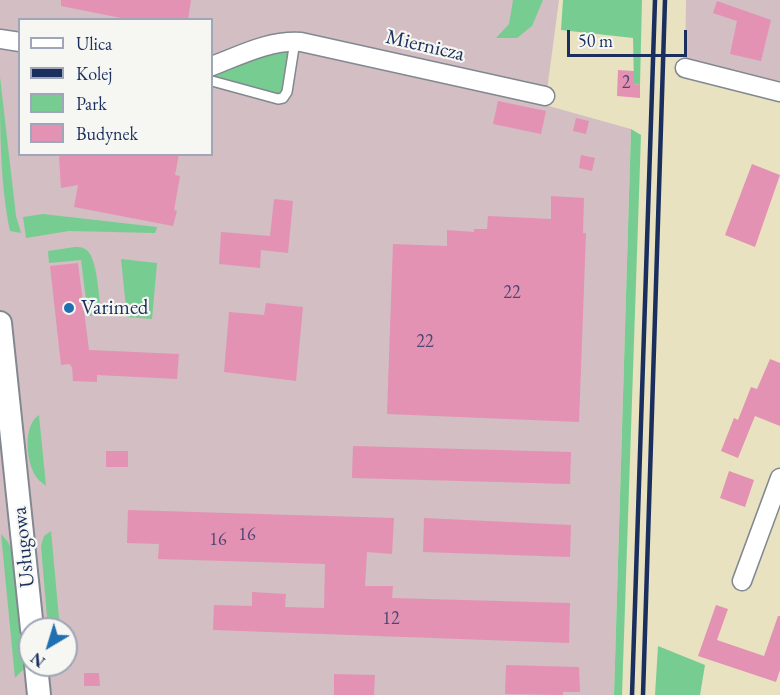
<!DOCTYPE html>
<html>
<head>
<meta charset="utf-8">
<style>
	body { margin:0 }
	#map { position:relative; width:780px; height:695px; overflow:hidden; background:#e8e2c1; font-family:"EB Garamond",serif }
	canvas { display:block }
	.legend { position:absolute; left:18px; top:18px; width:195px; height:138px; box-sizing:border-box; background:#f6f6f2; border:2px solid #9ea6b7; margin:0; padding:8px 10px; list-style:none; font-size:18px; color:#1b2f5e }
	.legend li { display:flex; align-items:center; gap:12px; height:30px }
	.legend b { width:30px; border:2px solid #9ea6b7 }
	.north { position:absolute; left:18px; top:617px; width:60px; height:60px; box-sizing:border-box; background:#f6f6f2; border:2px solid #9ea6b7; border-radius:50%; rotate:218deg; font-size:16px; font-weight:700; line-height:24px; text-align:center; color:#1b2f5e }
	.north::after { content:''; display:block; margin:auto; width:21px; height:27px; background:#1f6fb2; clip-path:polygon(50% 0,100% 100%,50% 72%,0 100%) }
	.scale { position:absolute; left:567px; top:30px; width:120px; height:27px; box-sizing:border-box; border:3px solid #1b2f5e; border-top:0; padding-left:8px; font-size:18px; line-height:21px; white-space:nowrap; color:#1b2f5e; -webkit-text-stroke:4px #f6f6f2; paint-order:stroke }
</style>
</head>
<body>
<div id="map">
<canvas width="780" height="695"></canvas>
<ul class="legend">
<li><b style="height:8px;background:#fff"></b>Ulica</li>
<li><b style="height:8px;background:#1b2f5e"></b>Kolej</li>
<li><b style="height:16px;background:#77cd91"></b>Park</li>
<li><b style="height:16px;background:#e392b3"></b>Budynek</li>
</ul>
<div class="north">N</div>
<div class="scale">50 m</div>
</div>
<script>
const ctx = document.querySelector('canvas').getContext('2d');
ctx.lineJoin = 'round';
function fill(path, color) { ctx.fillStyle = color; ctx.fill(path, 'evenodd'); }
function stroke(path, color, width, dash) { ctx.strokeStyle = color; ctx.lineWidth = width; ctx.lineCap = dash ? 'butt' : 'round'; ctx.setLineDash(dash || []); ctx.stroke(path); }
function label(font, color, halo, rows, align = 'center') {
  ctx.font = font + ' "EB Garamond",serif'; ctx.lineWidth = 4.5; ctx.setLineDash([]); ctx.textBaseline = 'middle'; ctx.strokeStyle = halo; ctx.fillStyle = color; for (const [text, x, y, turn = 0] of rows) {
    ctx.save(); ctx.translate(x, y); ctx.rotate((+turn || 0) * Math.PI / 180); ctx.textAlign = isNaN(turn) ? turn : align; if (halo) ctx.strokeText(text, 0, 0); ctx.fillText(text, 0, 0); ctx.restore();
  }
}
fill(new Path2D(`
	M0,0h559l-14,105 86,24 -17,566h-614zM20,20h192v134h-192zM30,629h36v36h-36z
	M686,0h94v92l-95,-24z`), '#d2bec3');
fill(new Path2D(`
	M513,0h30l-11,26 -15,12h-21l13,-14z
	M563,0h79l-2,85 -6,-1 -1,-46 -72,-8z
	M295,41l-12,57 -71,-17v-15z
	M0,77l16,139 5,17 -11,-2c-10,-48 -10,-104 -10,-154z
	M631,129l10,6 -19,560h-8z
	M43,214l114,13 -2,6 -86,-2 -43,7 -3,-21z
	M75,247c4,0 7,0 10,2 13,6 14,52 16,66l-13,1 -7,-56 -32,3 -1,-12z
	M121,259l36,4 -5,56 -25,-2z
	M39,415l7,71c-5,-4 -8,-6 -11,-11 -9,-15 -12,-50 4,-60z
	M51,531l9,98h-12l-7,-83 3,-10z
	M1,534l7,8 5,11 12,103 -2,14 -8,8z
	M658,646l47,19 -5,30h-45z`), '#77cd91');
fill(new Path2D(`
	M61,0h130l-3,20h-57l-70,-14z
	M717,1l54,19 -10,41 -31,-7 7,-33 -24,-8z
	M618,70l16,1v13l6,1v13l-23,-2z
	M498,101l48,10 -5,23 -48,-10z
	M576,118l13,3 -3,13 -13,-3z
	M62,154h117l-4,21 5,1 -6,34 3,1 -4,15 -99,-19 4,-22 -17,3 -2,-31z
	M581,155l14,3 -3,13 -13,-3z
	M752,164l28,11 -25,72 -30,-12z
	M551,196l33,2 -1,35h3l-7,189 -192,-8 6,-170 54,2v-16l27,2v-3h13l1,-13 63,3z
	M274,199l19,2 -5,52 -27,-3 -1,18 -41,-4 2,-32 49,4z
	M78,263l11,87 90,4 -2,25 -80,-4v7l-24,-1 -1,-14 -3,-3 -8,1 -11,-99z
	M266,303l37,4 -7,74 -72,-9 5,-60 35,3z
	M770,359l10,4v63l-25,-10 -17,42 -17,-7 13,-33 4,2 13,-33 6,2z
	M353,446l218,6 -1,32 -218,-6z
	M106,451h22v16h-22z
	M729,471l25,9 -9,27 -25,-9z
	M128,510l266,8 -2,36 -25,-2 -2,34h28l-1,12 178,5 -1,40 -356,-13 1,-25 38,1v-14l34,2 -1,13 39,1 1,-44 -167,-5 1,-15 -32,-1z
	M424,518l147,7 -1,32 -147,-5z
	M716,605l12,4 -11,31 47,16 14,-40h2v54l-4,12 -78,-26z
	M506,665l73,2 1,25h-17v3l-58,-1z
	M84,673h15l1,13h-16z
	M334,674l41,1 -1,20h-40z`), '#e392b3');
const service = new Path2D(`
	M212,81l66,18 5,-1 4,-6 8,-51`);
const minor = new Path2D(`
	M0,39l20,3
	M212,66c29,-11 57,-26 89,-24l244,54
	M685,68l95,24
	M742,581l38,-103`);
const tertiary = new Path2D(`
	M0,323l32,306
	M36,665l3,30`);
stroke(service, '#828890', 12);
stroke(minor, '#828890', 21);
stroke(tertiary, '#828890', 26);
stroke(service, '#fff', 9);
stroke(minor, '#fff', 18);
stroke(tertiary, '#fff', 22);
stroke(new Path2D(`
	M632,695l23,-695
	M643,695l22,-695`), '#1b2f5e', 4.5);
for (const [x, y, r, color] of [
	[69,308,6,"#1f6fb2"]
]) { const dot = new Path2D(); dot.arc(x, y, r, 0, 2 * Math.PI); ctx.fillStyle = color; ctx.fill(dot); stroke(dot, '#f6f6f2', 2); }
label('18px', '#4d4873', null, [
	["2",626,83],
	["22",512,293],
	["22",425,342],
	["16",247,535],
	["16",218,540],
	["12",391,619]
]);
label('21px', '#1b2f5e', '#f6f6f2', [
	["Miernicza",425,46,13],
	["Usługowa",24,547,-96]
]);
label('21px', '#1b2f5e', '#f6f6f2', [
	["Varimed",81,308]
], 'left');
</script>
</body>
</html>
